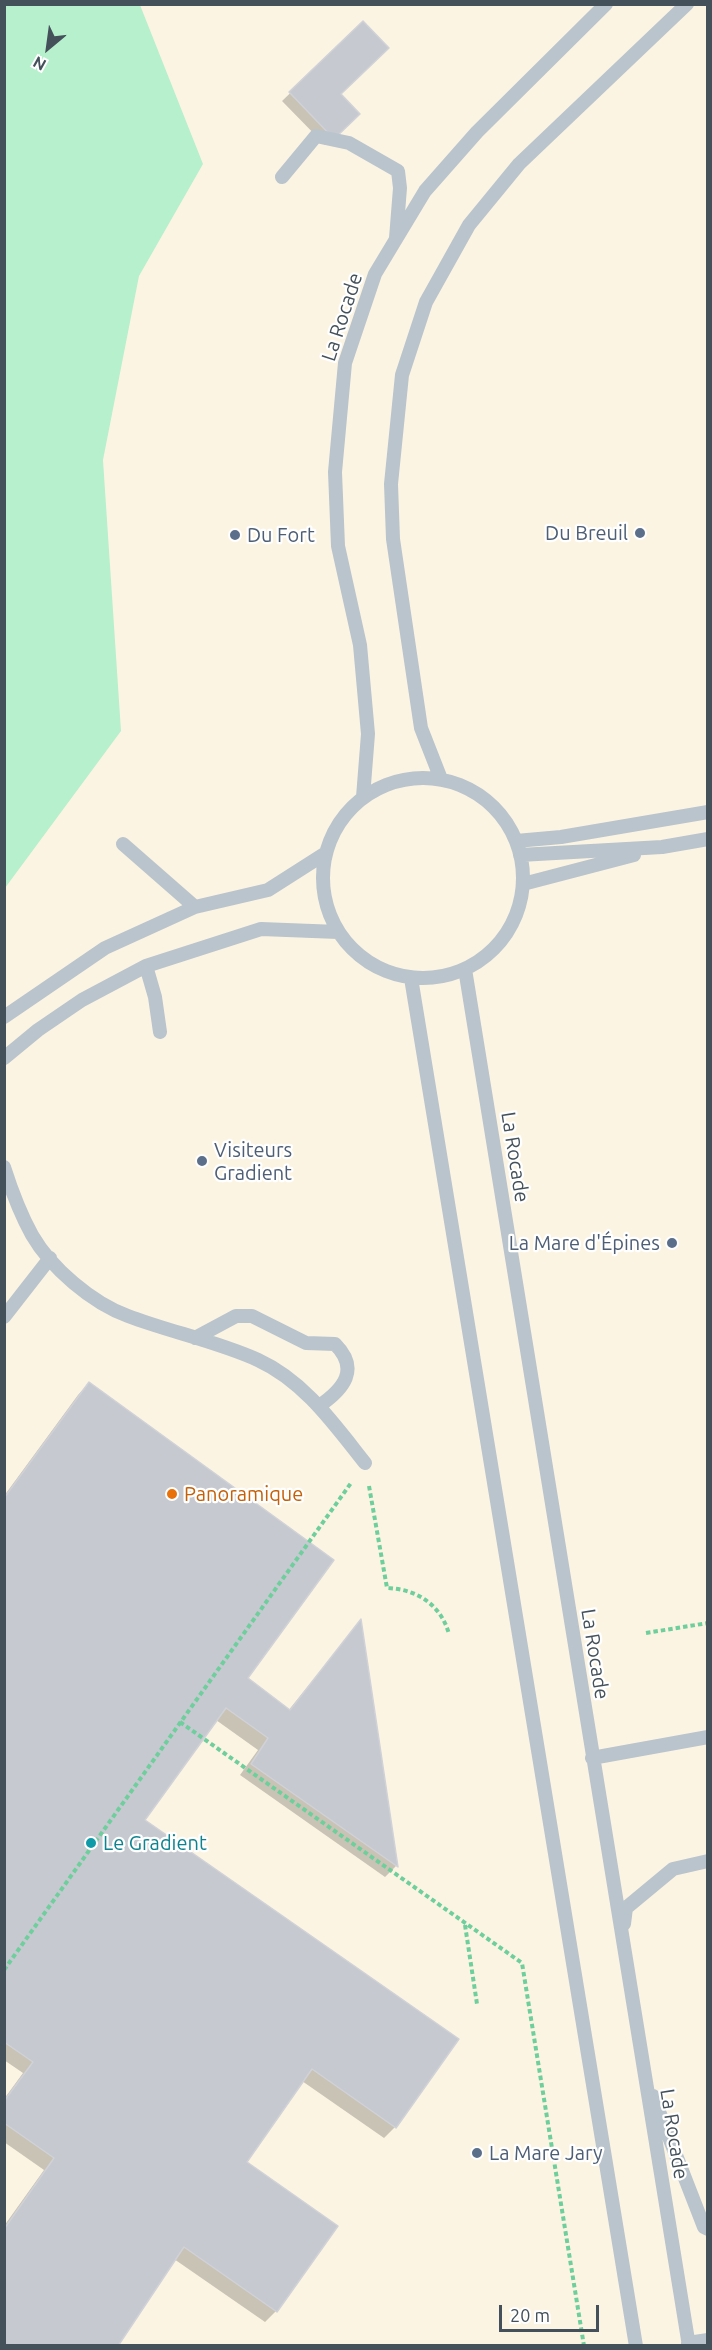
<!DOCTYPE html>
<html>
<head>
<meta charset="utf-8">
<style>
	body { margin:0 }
	#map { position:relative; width:712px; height:2350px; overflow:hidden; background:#efecec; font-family:Ubuntu,sans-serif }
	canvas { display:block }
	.frame { position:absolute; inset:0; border:6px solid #44505a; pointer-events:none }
	.north { position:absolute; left:18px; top:18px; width:60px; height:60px; -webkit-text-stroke:4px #fff; paint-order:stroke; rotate:209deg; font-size:16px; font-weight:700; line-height:24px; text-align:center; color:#44505a }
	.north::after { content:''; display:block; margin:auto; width:21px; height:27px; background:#44505a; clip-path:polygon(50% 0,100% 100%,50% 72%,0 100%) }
	.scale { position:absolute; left:499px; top:2305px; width:100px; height:27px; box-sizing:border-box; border:3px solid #44505a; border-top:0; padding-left:8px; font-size:18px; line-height:21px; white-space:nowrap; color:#44505a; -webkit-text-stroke:4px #fff; paint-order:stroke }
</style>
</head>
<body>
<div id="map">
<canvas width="712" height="2350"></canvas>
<div class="frame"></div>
<div class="north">N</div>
<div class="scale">20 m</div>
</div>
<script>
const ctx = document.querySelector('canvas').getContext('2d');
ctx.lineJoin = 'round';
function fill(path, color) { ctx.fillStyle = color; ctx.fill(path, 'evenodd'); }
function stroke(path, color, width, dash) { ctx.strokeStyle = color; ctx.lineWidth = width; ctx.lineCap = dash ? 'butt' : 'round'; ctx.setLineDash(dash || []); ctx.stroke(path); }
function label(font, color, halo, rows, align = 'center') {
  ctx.font = font + ' Ubuntu,sans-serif'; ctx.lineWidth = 4.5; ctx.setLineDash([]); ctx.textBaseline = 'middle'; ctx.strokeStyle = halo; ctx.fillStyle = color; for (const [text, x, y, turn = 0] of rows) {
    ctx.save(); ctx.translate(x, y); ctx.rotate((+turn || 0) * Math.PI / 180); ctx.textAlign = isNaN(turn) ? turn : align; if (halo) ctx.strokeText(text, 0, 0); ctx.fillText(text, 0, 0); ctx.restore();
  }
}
fill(new Path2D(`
	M5,5h702v2340h-702z`), '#fcf4e3');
fill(new Path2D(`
	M5,4l135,1 63,159 -64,112 -36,184 18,271 -116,157z`), '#b7f0cc');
fill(new Path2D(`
	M363,23l-24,71 18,20 -32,31 -43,-44z
	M89,1383l157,296 42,32 72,-89 36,244 -11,11 -145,-102 18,-25 -42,-30 -73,100 252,307 -11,11 -82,-57 -57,82 31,148 -11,11 -91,-63 -170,87v-120l40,-56 -40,-28v-43l19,-26 -19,-13v-564l74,-101z`), '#0003');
const building = new Path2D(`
	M363,21l26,27 -48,46 19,20 -26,25 -45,-47z
	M89,1382l245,178 -86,118 42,32 71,-91 37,248 -147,-103 17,-26 -42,-30 -81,112 314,219 -63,89 -84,-59 -65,93 91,64 -61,86 -93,-65 -66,99h-114v-117l50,-71 -50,-35v-22l29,-39 -29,-20v-544z`);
fill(building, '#c6c9cf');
stroke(building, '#d0d2d8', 1.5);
stroke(new Path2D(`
	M369,1486l18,102c30,1 54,17 62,46
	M646,1633l62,-10
	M180,1722l342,241 62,383
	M465,1925l12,79
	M4,1970l347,-487`), '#6ecf9d', 4, [4.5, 3]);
stroke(new Path2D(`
	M282,177l34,-41 33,7 49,28 2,17 -4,50
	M323 878a100 100 0 1 1 200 0a100 100 0 1 1-200 0Z
	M441,779l-20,-51 -28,-189 -2,-55 11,-109 24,-73 43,-77 50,-61 168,-160
	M363,797l5,-63 -8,-89 -22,-99 -3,-74 10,-109 30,-89 50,-83 52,-59 129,-128
	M516,841l45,-4 147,-25
	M123,844l72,63
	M520,855l142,-8 46,-8
	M523,884l111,-29
	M146,966l9,31 5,35
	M465,969l224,1377
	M411,978l225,1368
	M4,1017l101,-69 90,-41 73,-17 58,-37
	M4,1058l34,-28 44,-30 64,-34 115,-37 77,3
	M4,1167c7,22 17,48 28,68 19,33 60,68 96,81 42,16 88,25 130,44 46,21 76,64 107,103
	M4,1317l46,-59
	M195,1338l41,-22h16l54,27 29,1c25,25 9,45 -16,62
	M592,1758l116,-21
	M624,1924l2,-16 47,-39 35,-8
	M653,2096l51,131 4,2
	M688,2343l20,-3`), '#bac4cc', 14);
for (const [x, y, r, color] of [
	[640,533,6,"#5c6f8a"],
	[235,535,6,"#5c6f8a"],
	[202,1161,6,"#5c6f8a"],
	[672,1243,6,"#5c6f8a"],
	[172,1494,6,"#e8710a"],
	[91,1843,6,"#0f9aa8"],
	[477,2153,6,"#5c6f8a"]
]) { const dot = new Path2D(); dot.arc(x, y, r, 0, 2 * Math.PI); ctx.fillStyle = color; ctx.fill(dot); stroke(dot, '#fff', 2); }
label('20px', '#44505a', '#fff', [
	["La Rocade",342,317,-72],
	["La Rocade",515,1157,81],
	["La Rocade",595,1654,81],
	["La Rocade",674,2134,81]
]);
label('20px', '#4e5e75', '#fff', [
	["Du Breuil",628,533,"right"],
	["Du Fort",247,535],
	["Visiteurs",214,1150],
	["Gradient",214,1173],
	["La Mare d'Épines",660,1243,"right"],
	["La Mare Jary",489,2153]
], 'left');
label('20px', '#c56008', '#fff', [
	["Panoramique",184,1494]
], 'left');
label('20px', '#0d838f', '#fff', [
	["Le Gradient",103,1843]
], 'left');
</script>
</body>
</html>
